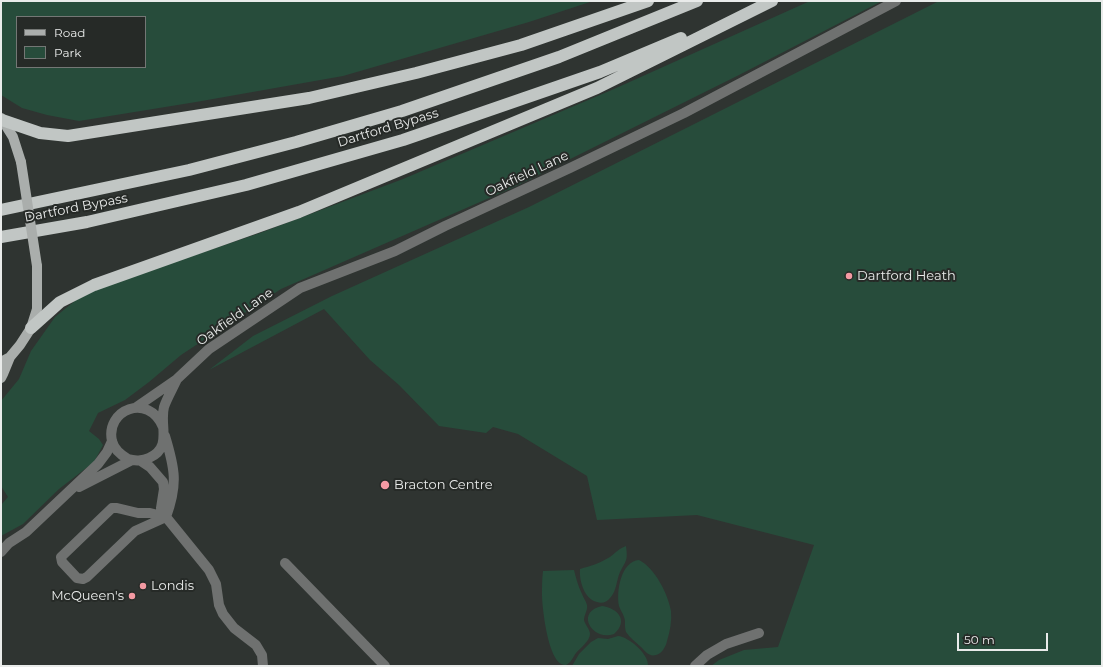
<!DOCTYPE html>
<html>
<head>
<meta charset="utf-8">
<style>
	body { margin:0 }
	#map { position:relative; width:1103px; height:667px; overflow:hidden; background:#2f3431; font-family:Montserrat,sans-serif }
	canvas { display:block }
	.frame { position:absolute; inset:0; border:2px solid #e9ebea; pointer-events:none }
	.legend { position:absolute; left:16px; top:16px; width:130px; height:52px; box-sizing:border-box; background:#262a27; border:1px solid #747775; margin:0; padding:5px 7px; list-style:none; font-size:12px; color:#e9ebea }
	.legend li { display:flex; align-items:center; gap:8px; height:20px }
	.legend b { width:20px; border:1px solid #747775 }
	.scale { position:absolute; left:957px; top:633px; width:91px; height:18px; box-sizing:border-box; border:2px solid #e9ebea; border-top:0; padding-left:5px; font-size:12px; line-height:14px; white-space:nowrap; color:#e9ebea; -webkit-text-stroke:3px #262a27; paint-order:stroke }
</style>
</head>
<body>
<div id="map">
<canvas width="1103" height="667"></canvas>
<div class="frame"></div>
<ul class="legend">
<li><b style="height:5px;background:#aaaeac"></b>Road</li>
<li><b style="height:11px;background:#274c3b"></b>Park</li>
</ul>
<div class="scale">50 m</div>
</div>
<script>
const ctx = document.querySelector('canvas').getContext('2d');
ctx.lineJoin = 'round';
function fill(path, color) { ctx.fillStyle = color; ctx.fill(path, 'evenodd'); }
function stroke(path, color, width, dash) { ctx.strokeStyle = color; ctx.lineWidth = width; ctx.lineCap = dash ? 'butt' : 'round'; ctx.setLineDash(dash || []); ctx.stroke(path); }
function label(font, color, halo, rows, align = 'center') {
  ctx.font = font + ' Montserrat,sans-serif'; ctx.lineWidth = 4; ctx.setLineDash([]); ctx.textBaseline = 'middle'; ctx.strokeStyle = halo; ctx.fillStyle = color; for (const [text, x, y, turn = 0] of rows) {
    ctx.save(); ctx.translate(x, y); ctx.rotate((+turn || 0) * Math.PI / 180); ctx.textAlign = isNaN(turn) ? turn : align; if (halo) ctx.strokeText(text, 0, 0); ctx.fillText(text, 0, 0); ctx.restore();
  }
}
fill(new Path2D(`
	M1,1h592l-64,21 -186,54 -147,26 -117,19 -32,-6 -25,-7 -21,-13zM17,17h128v50h-128z
	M810,1h72l-143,74 -227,113 -231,101 -100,66 -32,27 -24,18 -27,13 -9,18 10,8 4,6 -9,17 -35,27 -36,35 -22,12v-31l7,-8 -7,-11v-85l18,-22 12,-28 24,-34 21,-17 24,-13 160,-54 143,-54 211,-90z
	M939,1h163v665h-391l8,-6 25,-10 34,-3 36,-102 -117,-30 -100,5 -10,-44 -69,-42 -25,-7 -7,6 -47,-7 -40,-41 -29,-25 -46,-51 -115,61 44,-34 79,-40 197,-89z
	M626,546c2,15 0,14 -6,26 -4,9 -3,19 -10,26 -3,4 -8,6 -13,4 -13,-3 -18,-22 -17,-33 11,-3 20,-6 30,-12 5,-4 10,-9 16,-11z
	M639,560c16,8 29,34 32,51 1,10 -1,20 -4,30 -1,5 -5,13 -11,14 -7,2 -11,-4 -15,-8 -5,-5 -11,-9 -15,-15 -2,-6 0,-10 -2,-15 -1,-4 -4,-7 -5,-11 -3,-14 2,-45 20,-46z
	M574,570c2,8 4,16 8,24 1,3 4,7 5,11 1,5 -3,10 -3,15 1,5 6,9 6,14 0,7 -10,14 -14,19 -3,4 -5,10 -10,12 -18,2 -24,-60 -24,-70 0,-8 0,-16 1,-24z
	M602,606c16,2 27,15 12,28 -21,8 -40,-22 -12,-28z
	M618,636c11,1 31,18 30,30h-76l7,-12 12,-12 7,-4 10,1z`), '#274c3b');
stroke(new Path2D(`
	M135,408l42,-29 32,-30 91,-61 95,-37 50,-25 125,-58 114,-55 212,-112
	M163,427c-15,-35 -58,-17 -51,14 2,8 9,14 16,18 6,2 15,2 21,-1 24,-11 10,-32 15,-51 3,-9 9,-19 13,-28
	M165,436c10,33 13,48 1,81
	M141,461l9,6 13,15 1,7 -3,19 5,9 43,53 7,14 3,21 4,9 11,14 22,17 6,10 1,11
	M79,487l53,-27
	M112,508h5l21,5h12l16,4 -31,14 -48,46 -4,2 -6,-1 -15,-16 -1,-5z
	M1,552l8,-9 17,-11 72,-68 9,-12 5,-11
	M285,563l100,103
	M695,666l12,-11 19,-11 33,-11`), '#6f7170', 10);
stroke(new Path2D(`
	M1,118l12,19 8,25
	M1,362l9,-5 10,-12 11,-17 6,-19v-43
	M1,378l2,-4 7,-17`), '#aaaeac', 10);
stroke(new Path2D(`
	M2,120l38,13 28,3 241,-38 107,-25 105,-28 127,-44
	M1,210l188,-40 107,-28 106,-31 157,-54 138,-56
	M1,237l86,-15 159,-37 157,-45 197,-68 81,-34
	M31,328l29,-26 34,-17 205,-73 298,-124 175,-87`), '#c1c6c4', 12);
stroke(new Path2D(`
	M21,162l16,104`), '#aaaeac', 10);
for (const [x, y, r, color] of [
	[849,276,4,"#f49aa3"],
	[385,485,5,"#f49aa3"],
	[143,586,4,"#f49aa3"],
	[132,596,4,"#f49aa3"]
]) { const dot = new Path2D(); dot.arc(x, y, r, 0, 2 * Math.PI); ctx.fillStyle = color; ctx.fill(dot); stroke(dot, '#262a27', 1.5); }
label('13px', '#e9ebea', '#262a27', [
	["Dartford Bypass",388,128,-17],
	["Oakfield Lane",527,174,-25],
	["Dartford Bypass",76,208,-11],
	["Oakfield Lane",235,317,-35]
]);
label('13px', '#e9ebea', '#262a27', [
	["Dartford Heath",857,276],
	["Bracton Centre",394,485],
	["Londis",151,586],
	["McQueen's",124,596,"right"]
], 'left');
</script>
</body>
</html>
